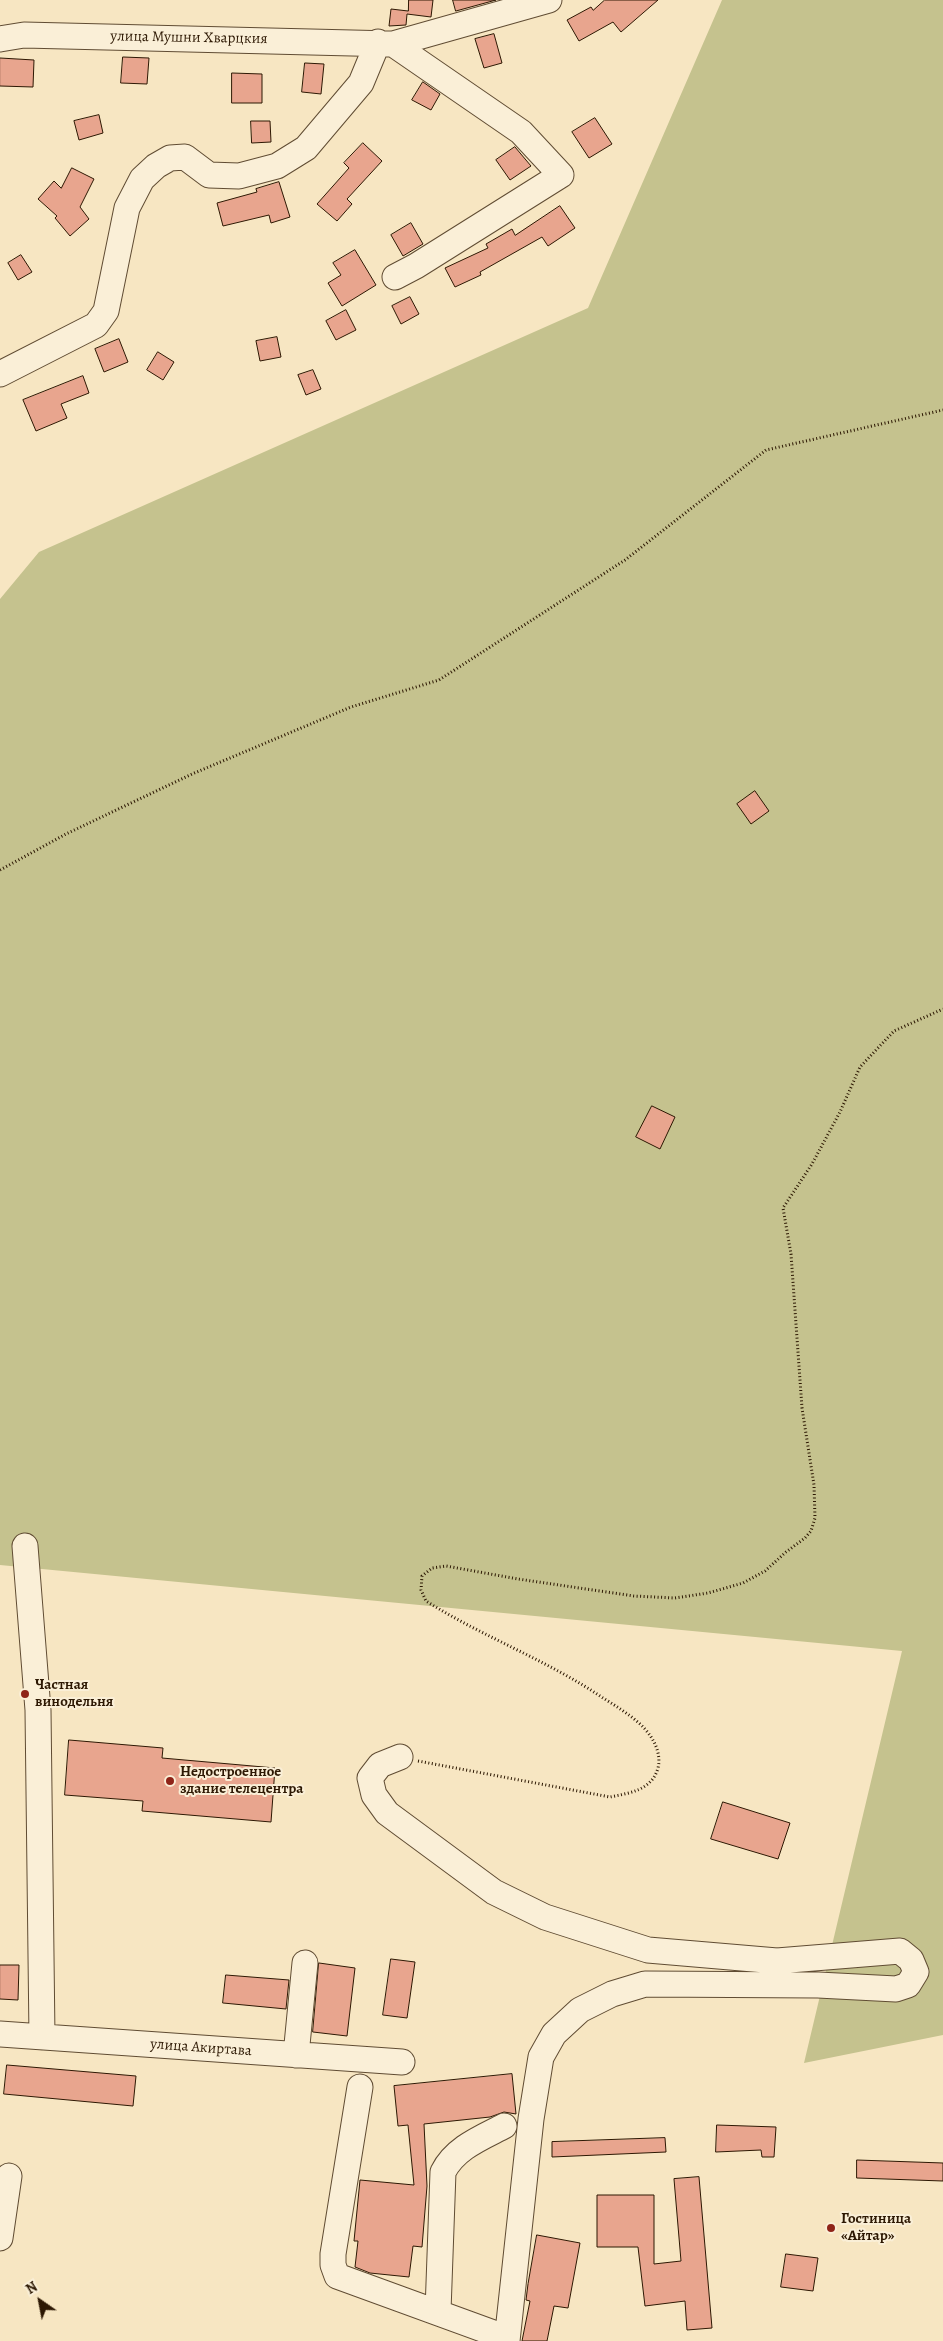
<!DOCTYPE html>
<html>
<head>
<meta charset="utf-8">
<style>
	body { margin:0 }
	#map { position:relative; width:943px; height:2341px; overflow:hidden; background:#f7e6c2; font-family:Alegreya,serif }
	canvas { display:block }
	.north { position:absolute; left:15px; top:2276px; width:50px; height:50px; -webkit-text-stroke:4px #faefd7; paint-order:stroke; rotate:327deg; font-size:14px; font-weight:700; line-height:20px; text-align:center; color:#2d1803 }
	.north::after { content:''; display:block; margin:auto; width:18px; height:22px; background:#2d1803; clip-path:polygon(50% 0,100% 100%,50% 72%,0 100%) }
</style>
</head>
<body>
<div id="map">
<canvas width="943" height="2341"></canvas>
<div class="north">N</div>
</div>
<script>
const ctx = document.querySelector('canvas').getContext('2d');
ctx.lineJoin = 'round';
function fill(path, color) { ctx.fillStyle = color; ctx.fill(path, 'evenodd'); }
function stroke(path, color, width, dash) { ctx.strokeStyle = color; ctx.lineWidth = width; ctx.lineCap = dash ? 'butt' : 'round'; ctx.setLineDash(dash || []); ctx.stroke(path); }
function label(font, color, halo, rows, align = 'center') {
  ctx.font = font + ' Alegreya,serif'; ctx.lineWidth = 4; ctx.setLineDash([]); ctx.textBaseline = 'middle'; ctx.strokeStyle = halo; ctx.fillStyle = color; for (const [text, x, y, turn = 0] of rows) {
    ctx.save(); ctx.translate(x, y); ctx.rotate((+turn || 0) * Math.PI / 180); ctx.textAlign = isNaN(turn) ? turn : align; if (halo) ctx.strokeText(text, 0, 0); ctx.fillText(text, 0, 0); ctx.restore();
  }
}
fill(new Path2D(`
	M722,0h221v2035l-139,28 98,-412 -902,-86v-966l39,-47 549,-244z`), '#c5c28e');
const building = new Path2D(`
	M409,0h24l-2,17 -24,-3 -1,11 -17,1 2,-17 17,2z
	M453,0h43l-40,11z
	M605,0h53l-37,32 -8,-10 -34,19 -12,-21 24,-13 2,3z
	M494,34l8,29 -18,5 -9,-29z
	M123,57l26,1 -2,26 -26,-1z
	M0,58l34,2 -1,27 -33,-1z
	M305,63l19,1 -3,30 -19,-2z
	M232,73l30,1v29h-30z
	M423,82l17,12 -9,16 -19,-10z
	M99,115l4,18 -24,7 -5,-19z
	M595,118l17,26 -23,14 -17,-26z
	M251,121h19l1,21 -19,1z
	M363,143l19,18 -35,38 5,5 -15,17 -20,-17 32,-36 -5,-5z
	M515,147l16,19 -21,14 -14,-20z
	M72,168l22,11 -14,28 9,12 -19,17 -15,-18 2,-2 -19,-17 16,-18 7,7z
	M279,182l11,35 -19,6 -2,-8 -46,11 -6,-23 40,-11 -1,-3z
	M560,206l15,22 -27,18 -6,-9 -62,35 1,3 -26,12 -10,-19 43,-20 -2,-4 26,-15 3,6z
	M411,223l12,21 -20,12 -12,-21z
	M355,250l21,35 -34,21 -14,-23 13,-8 -8,-12z
	M21,255l11,17 -14,8 -10,-17z
	M410,297l9,17 -18,10 -9,-18z
	M346,310l10,20 -20,10 -10,-19z
	M277,337l4,20 -21,4 -4,-20z
	M119,339l9,23 -24,10 -9,-23z
	M158,352l16,10 -11,18 -16,-10z
	M313,370l8,19 -15,6 -8,-20z
	M83,376l6,17 -28,11 6,14 -31,13 -13,-31z
	M755,791l14,20 -18,13 -14,-20z
	M652,1106l23,11 -15,32 -24,-12z
	M69,1740l94,8 -1,10 113,10 -4,54 -129,-11 1,-10 -78,-6z
	M723,1802l67,21 -12,36 -67,-20z
	M391,1959l24,3 -8,56 -24,-3z
	M319,1963l36,5 -8,68 -34,-4z
	M0,1965h19l-1,35 -18,-1z
	M226,1975l63,5 -3,29 -63,-6z
	M7,2065l129,11 -3,30 -129,-12z
	M512,2074l4,40 -12,-2 -14,5 -66,7 3,62 -5,61 -9,-1 -4,31 -39,-4 -15,-6 3,-26h-4l6,-61 54,5 -6,-60 -10,1 -4,-40z
	M717,2125l59,2 -2,30h-12l-1,-7 -45,2z
	M665,2138l1,14 -114,5v-15z
	M857,2160l86,3v18l-86,-3z
	M699,2177l13,151 -25,2 -2,-29 -40,5 -7,-59h-41v-52h57v69l27,-3 -7,-82z
	M537,2235l43,8 -12,65 -14,-2 -7,35h-25l8,-40 -4,-1 2,-16z
	M786,2254l32,4 -5,33 -32,-4z`);
fill(building, '#e8a58e');
stroke(building, '#2d1803', 1);
const minor = new Path2D(`
	M0,39l24,-4 369,9 156,-44
	M393,44l128,88 40,43 -145,91 -21,11
	M0,374l96,-49 10,-14 21,-103 15,-29 14,-13 14,-8 15,-1 24,18 30,1 38,-10 29,-18 55,-65 17,-41
	M25,1546l13,164 4,327
	M400,1757l-20,8 -10,13 4,17 13,18 107,79 51,25 103,33 129,11 123,-10 11,9 5,12 -8,13 -12,4 -78,-4 -173,-1 -33,10 -32,16 -26,24 -13,23 -10,62 -24,222
	M0,2034l402,28
	M296,2055l9,-92
	M360,2087l-27,167v11l4,11 170,62
	M0,2238l9,-62
	M438,2311l5,-139c12,-24 38,-34 61,-46`);
stroke(minor, '#604c33', 27);
stroke(new Path2D(`
	M0,870l66,-36 126,-60 159,-67 88,-27 186,-120 141,-110 177,-40
	M418,1761l192,36c20,-4 42,-7 48,-29 4,-16 -6,-33 -18,-44 -11,-10 -24,-18 -37,-26 -56,-38 -120,-61 -177,-97l-5,-11 1,-14 10,-8 14,-2 72,13 116,17 41,2 33,-5 35,-10 22,-12 21,-19 19,-14 6,-7 4,-13 -1,-33 -12,-77 -11,-154 -8,-46 29,-44 28,-52 20,-45 34,-36 49,-22`), '#2d1803', 3, [1, 2.5]);
stroke(minor, '#faefd7', 25);
for (const [x, y, r, color] of [
	[25,1694,5,"#8f2418"],
	[170,1781,5,"#8f2418"],
	[831,2228,5,"#8f2418"]
]) { const dot = new Path2D(); dot.arc(x, y, r, 0, 2 * Math.PI); ctx.fillStyle = color; ctx.fill(dot); stroke(dot, '#faefd7', 2); }
label('15px', '#2d1803', '#faefd7', [
	["улица Мушни Хварцкия",189,38,1],
	["улица Акиртава",201,2048,4]
]);
label('bold 15px', '#2d1803', '#faefd7', [
	["Частная",35,1685],
	["винодельня",35,1702],
	["Недостроенное",180,1772],
	["здание телецентра",180,1789],
	["Гостиница",841,2219],
	["«Айтар»",841,2236]
], 'left');
</script>
</body>
</html>
